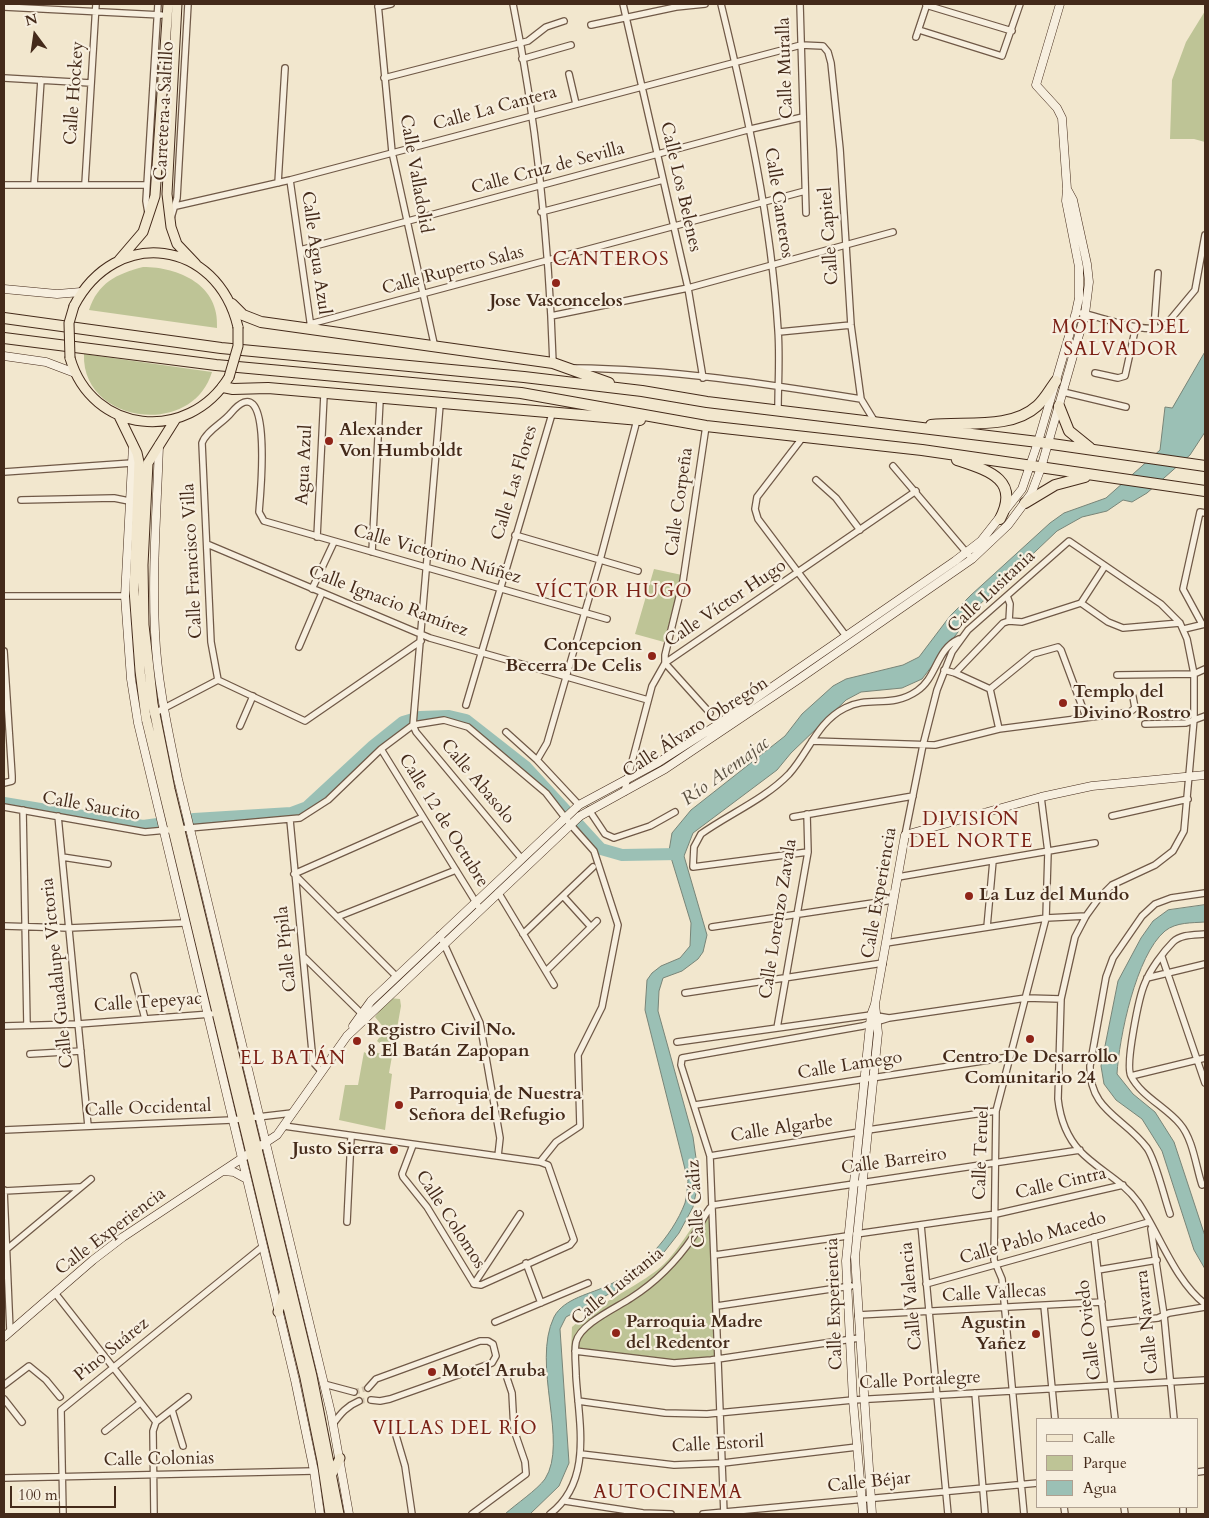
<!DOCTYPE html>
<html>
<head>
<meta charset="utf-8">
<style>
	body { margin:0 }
	#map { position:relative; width:1209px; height:1518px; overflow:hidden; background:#f2e7ce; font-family:Cardo,serif }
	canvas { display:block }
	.frame { position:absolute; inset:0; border:5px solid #442a1a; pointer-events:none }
	.legend { position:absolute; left:1036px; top:1418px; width:162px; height:90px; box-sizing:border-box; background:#f7efdf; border:1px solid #afa090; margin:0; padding:6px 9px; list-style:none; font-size:15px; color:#442a1a }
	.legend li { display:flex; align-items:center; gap:10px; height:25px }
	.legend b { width:25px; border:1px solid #afa090 }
	.north { position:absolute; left:10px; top:10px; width:50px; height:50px; -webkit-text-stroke:4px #f7efdf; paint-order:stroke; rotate:346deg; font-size:14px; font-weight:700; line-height:20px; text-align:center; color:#442a1a }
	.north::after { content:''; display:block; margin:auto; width:18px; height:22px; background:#442a1a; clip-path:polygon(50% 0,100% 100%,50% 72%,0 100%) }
	.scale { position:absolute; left:10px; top:1486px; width:106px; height:22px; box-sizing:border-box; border:2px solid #442a1a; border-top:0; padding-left:6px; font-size:15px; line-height:18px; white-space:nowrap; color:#442a1a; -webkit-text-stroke:4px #f7efdf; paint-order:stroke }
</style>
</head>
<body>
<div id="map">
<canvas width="1209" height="1518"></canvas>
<div class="frame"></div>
<ul class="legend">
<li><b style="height:6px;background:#f2e7ce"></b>Calle</li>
<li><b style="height:14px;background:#bec496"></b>Parque</li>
<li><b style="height:14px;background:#9bc0b5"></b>Agua</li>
</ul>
<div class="north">N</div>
<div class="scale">100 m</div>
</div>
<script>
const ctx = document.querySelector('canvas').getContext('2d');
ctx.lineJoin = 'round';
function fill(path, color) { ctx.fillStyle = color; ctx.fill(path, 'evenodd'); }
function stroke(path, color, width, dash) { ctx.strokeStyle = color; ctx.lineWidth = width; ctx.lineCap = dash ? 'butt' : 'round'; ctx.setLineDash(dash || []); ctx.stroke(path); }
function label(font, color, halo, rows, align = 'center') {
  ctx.font = font + ' Cardo,serif'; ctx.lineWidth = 4.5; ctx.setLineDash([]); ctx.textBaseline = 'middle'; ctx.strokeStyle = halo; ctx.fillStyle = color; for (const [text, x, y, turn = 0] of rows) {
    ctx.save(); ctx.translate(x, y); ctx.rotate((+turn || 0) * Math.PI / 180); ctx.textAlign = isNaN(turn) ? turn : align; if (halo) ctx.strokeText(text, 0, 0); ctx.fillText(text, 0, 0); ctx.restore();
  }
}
fill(new Path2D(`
	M1205,11v131l-11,-3h-24l2,-59 14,-38z
	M143,267c36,0 77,18 74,61l-128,-18c9,-27 27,-36 54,-43z
	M84,354l128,18c-20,67 -131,51 -128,-18z
	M654,569l28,6 -18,67 -29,-8z
	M389,998l11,1 1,7 -12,67 3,1 -7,56 -46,-10 6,-35h13l6,-33 5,3 3,-4 9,3 2,-8 -6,-5 8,-12 -10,-12z
	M714,1205l5,154 -31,3 -117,-10 1,-25c25,-23 57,-36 84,-56 24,-18 34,-49 58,-66z`), '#bec496');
const water = new Path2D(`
	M1205,352v80l-15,23 -43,38 -15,9 -9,-2 -16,11 -25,6 -25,14 -79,75 -56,73 -20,9 -41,4 -15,8 -55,53 -14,17 -84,63 -9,23 23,79 -4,17 -5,7 -16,12 -19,7 -4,13 -1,20 35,126 6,42 -6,28 -14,26 -25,32 -19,15 -69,37 -6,12 9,134 -10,23 -29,28h-25c11,-10 32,-24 40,-35 24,-37 -14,-114 9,-162 10,-19 37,-23 55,-32 32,-15 63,-48 76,-82 2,-7 2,-15 3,-22l-43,-171 2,-30 5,-7 9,-7 19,-8 10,-12 1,-23 -22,-72 3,-18 19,-23 94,-74 17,-22 31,-28 13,-7 57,-14 16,-8 31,-41 21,-21 79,-72 14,-10 42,-15 54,-48 5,-43 7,1z
	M1205,905v17c-13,1 -29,0 -40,9 -29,24 -46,107 -48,143l16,20 22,18 19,30 31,94v33l-11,-19 -32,-99 -20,-32 -26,-19 -12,-16 -3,-18 17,-85 23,-43 12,-17 15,-11z`);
fill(water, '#9bc0b5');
stroke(water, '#788477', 1);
stroke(new Path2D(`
	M4,803l139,23 51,-7 97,-6 16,-6 66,-61 30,-24 17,-5 29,-1 17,4 60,47 75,82 21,6 56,-1`), '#9bc0b5', 12);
stroke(new Path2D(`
	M354,1392l14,-4
	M359,1401l12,-1`), '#cfc1aa', 5.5, [5.5, 3]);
const street = new Path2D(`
	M378,4l14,148 43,196
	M513,4c23,115 36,241 40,359
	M623,4l65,284 15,90
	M721,4c26,107 50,215 57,326 2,27 0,54 0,80
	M800,4l6,209
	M926,5l86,26
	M4,7l157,8
	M378,7l13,-3
	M591,25l85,-18 29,-3
	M919,30l83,26 18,-52
	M916,37l11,-33
	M522,59l49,-14
	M569,74l7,30
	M4,78l87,5
	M384,78l144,-37 18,-14 18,-6
	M290,180l21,148
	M278,183l7,-115
	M85,184l11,-180
	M4,185h143
	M34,185l7,-105
	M176,206l114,-26 511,-135 22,1 5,6 3,11 9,86 11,176 10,74 14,23
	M541,212l122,-32
	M148,213l-2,-12 12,-197
	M171,218l6,-20 11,-194
	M300,250l451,-121 52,-12
	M1081,313c20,4 67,22 84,13l30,-36 10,-55
	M551,316l137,-28 205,-56
	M310,324l495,-133
	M1154,329l4,-56
	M779,332l72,-7
	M575,368c96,1 192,16 286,31
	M1095,373l23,5 7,-2 11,-50
	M1063,392l63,15
	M440,405l-27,320 3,7 105,126
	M706,426l-23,155 -18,74v8l45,50
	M803,437l-46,60 -2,12 3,10 88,117
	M893,466l79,93
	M4,472l128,-9
	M816,480l20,18 24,32
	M21,500l93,-2 15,3
	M515,535l123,36
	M317,537l7,-142
	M207,544l223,94 218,62
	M372,552l8,-152
	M312,589l22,-47
	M4,596h121
	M1007,596l3,8 -1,17
	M1081,603l27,19 15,6 57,-5
	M1081,603l24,-37
	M1202,624l-19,-35 17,-77 5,1
	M1184,629l21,-5
	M299,647l23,-54
	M4,651l8,125v5l-8,2
	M944,670l11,3 35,16
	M955,673l48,-50 6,-2 13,1 59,-19
	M1117,675l77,-1 11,-5
	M218,680l-7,-38 -9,-199c4,-12 21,-20 29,-30 43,-51 29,86 28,99l5,9 343,98
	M218,680l87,41 116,-80
	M990,689l43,-35 25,-7 3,3 25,67
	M990,689l9,40
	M466,705l86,-291
	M153,714l65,-34
	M1145,724l41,-1 19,-7
	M240,726l13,-30
	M506,732l31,28 42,45
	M812,741l123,4 64,-16 131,-17 5,-4 -2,-11
	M381,749l99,160
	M537,760l10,-17 53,-183 37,-140
	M624,792l28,-106 13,-23 251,-172
	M4,807l141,25 155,-14 28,-18 53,-51 32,-24 31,-5 24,7 78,66 24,31 24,27 24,74 -16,82 -24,48 2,71 -24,16 -16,20
	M23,810l4,215
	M589,810l16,24 9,4 36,-12 25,-14
	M58,816l30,310
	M1112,816l76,-17
	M793,817l120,-21
	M290,820l23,242 8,9
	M905,835l18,-90 14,-55 15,-38 16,-22 101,-89 92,63 19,19 7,16 7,35v45l-10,112 -11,20 -18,14 -43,20 -13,13 -13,18 -11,21 -14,62 -3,100c2,18 9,38 22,52 18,19 42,29 58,51 21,31 37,79 67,102
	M808,852l-115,15 1,-20 7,-13c28,-20 64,-35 88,-60 20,-22 28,-52 56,-66 24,-13 46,1 72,-17 20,-13 19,-42 42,-52
	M62,857l46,7
	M898,877l197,-34
	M498,892l56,93
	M563,896l28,31
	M337,917l119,-47
	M4,926l65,2 115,-5
	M712,927l181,-27
	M987,927l6,-66
	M523,934l70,-67
	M1205,934c-10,1 -24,0 -32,8 -10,10 -23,28 -28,41 -6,13 -20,82 -14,93 10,20 35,31 49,48 13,15 16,43 22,61l3,-1
	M440,935l40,88 20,115 -2,18
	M886,943l160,-25 40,-2
	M1162,957l43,126
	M305,958l59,58
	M546,971l51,-50
	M134,976l11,43
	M396,976l-102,-102 129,-57
	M1147,978l58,-14
	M685,993l198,-30
	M4,1026l74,-2 133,-10
	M777,1028l31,-176 -1,-38
	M677,1042l194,-27 18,3
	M30,1054l51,-3
	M1131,1076l74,-18
	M695,1105l314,-48
	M284,1126l256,36 8,3 26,75 -4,5 -89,40 -7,-1
	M4,1130l228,-10 60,-7
	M868,1130l128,-19
	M413,1145l-11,29 1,3 24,30 47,77
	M710,1156l149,-24
	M4,1190l6,141
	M4,1191l76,-4
	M1170,1214c-6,-17 -14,-53 -23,-66 -23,-31 -58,-37 -57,-82l16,-89 7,-19 29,-42 13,-12 16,-6 34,-5
	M347,1222l4,-85
	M921,1225l27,289
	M1151,1229l13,86 10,104
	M856,1234l140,-20 127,-29
	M1094,1237l21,182
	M7,1249l84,-70
	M715,1255l132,-19
	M526,1263l15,40
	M1098,1270l59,-10
	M474,1284l46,-70
	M926,1284l223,-62
	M55,1293l101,129
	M717,1306l134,-20
	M1044,1306l11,113
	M858,1315l244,-13
	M495,1322l93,-39
	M1105,1324l53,-6 11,-5 36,-6
	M575,1351l99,12 37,-3 148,-22
	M324,1384l30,8
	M4,1385l25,-19 17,14 14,17
	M368,1388l8,-9 104,-38h8l5,3 3,12 -4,7 -102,36 -10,2 -9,-1
	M975,1393l10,121
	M4,1399l18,23
	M578,1401l87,12 42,1 146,-14 352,-20
	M172,1410l11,36
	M392,1422l13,44 7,48
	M333,1424c8,-11 14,-18 26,-23
	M105,1431l35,-28
	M581,1454l93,11 49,-2 134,-16
	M1198,1472l7,-1
	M4,1478l310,-7
	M565,1501l78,12 28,1
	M1064,1507l1,7
	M1124,1507l1,7
	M1183,1507v7
	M63,1514l-2,-104 201,-163
	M154,1514l-1,-83 3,-9 32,-25
	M472,1514l54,-40 -1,-12 -11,-32 -2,-37 -6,-18
	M550,1514c43,-33 29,-90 26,-138 0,-11 -2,-23 0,-34 4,-18 40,-34 55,-44 25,-16 45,-36 62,-61 6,-9 10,-20 17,-29l4,-3 366,-55
	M703,1514l335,-31
	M724,1514l-14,-358 -29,-91 1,-7 181,-32 26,-8 137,-20 35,1
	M1024,1514l-22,-235 -8,-19 2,-149 50,-193 2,-66 -7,-55`);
const secondary = new Path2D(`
	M4,289l53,5 24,-2
	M4,356l42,6 29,11
	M133,445l-8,151 6,83 7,44 157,657 19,91 6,43
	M159,445c-2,63 -7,124 -4,187 2,49 13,98 23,147l153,634 18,101
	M353,1026l18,-25 208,-196 80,-43 58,-37 238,-164 26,-20 41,-52 16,-47 38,-130 3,-14v-31l-13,-66 1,-12 -5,-71 -5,-10 -21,-23 24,-81
	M223,1171l11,1 11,6
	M4,1337l89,-77 30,-23 154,-102 70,-99 233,-220 85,-47 131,-88 176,-122 36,-34 23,-31 10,-26 44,-154 4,-32 -2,-18 -14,-64 -6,-11
	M863,1514l-10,-114 -7,-139 25,-246 4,-11 30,-169 136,-38 51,-11 113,-11
	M872,1514l-17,-257 23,-224 -3,-29`);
const primary = new Path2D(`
	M177,4l-10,190 4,33 6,17 19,20
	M119,260l24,-28 12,-36 13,-192
	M74,306c42,-80 143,-67 164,21
	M70,358c22,76 118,86 159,19
	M119,416l18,37 2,9 -5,128 6,81 6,47 159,660 17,83 8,53
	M175,420l-27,43 -5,102 1,60 9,79 17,85 142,587 27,138
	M278,1312l6,-19
	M332,1474l8,-16`);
const highway = new Path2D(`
	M232,304l11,11 18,7 292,41 56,20
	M4,318l217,30 303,29 118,14 65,11 331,40 167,24
	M4,338l212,27 305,28 185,33 216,24 283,41
	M223,387l10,2 35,-1 372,32
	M1059,406l10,25 21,17
	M931,425c32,-4 80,5 106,-19 8,-7 13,-17 19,-25
	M957,460c30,10 64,19 43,59
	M1025,503l30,-18 30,-8`);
stroke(street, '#705947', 8);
stroke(secondary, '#442a1a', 9);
stroke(primary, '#442a1a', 11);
stroke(highway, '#442a1a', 12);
stroke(street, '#f7efdf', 5.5);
stroke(secondary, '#f7efdf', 8);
stroke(primary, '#f2e7ce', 9);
stroke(highway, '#f2e7ce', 10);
const primaryBridge = new Path2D(`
	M70,358l-1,-35 5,-17
	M229,377l9,-31v-19`);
stroke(primaryBridge, '#442a1a', 11, []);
stroke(primaryBridge, '#f2e7ce', 9);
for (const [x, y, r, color] of [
	[556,283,5,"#8f2418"],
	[329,441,5,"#8f2418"],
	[652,656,5,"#8f2418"],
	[1063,703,5,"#8f2418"],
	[969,896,5,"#8f2418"],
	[1030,1039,5,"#8f2418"],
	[357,1041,5,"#8f2418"],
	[399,1105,5,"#8f2418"],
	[394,1150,5,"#8f2418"],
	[616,1333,5,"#8f2418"],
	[1036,1334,5,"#8f2418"],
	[432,1372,5,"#8f2418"]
]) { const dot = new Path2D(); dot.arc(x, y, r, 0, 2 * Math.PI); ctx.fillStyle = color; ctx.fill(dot); stroke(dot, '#f7efdf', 2); }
label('18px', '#442a1a', '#f7efdf', [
	["Calle Muralla",786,68,-92],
	["Calle Hockey",75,93,-86],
	["Calle La Cantera",495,109,-15],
	["Carretera a Saltillo",165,111,-87],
	["Calle Cruz de Sevilla",548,169,-15],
	["Calle Valladolid",415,174,80],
	["Calle Los Belenes",680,187,77],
	["Calle Canteros",778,203,81],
	["Calle Capitel",830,236,-94],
	["Calle Agua Azul",315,253,82],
	["Calle Ruperto Salas",453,271,-15],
	["Agua Azul",305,465,-87],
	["Calle Las Flores",515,483,-73],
	["Calle Corpeña",680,502,-82],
	["Calle Victorino Núñez",437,555,16],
	["Calle Francisco Villa",193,561,-93],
	["Calle Lusitania",992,592,-43],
	["Calle Ignacio Ramírez",388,602,21],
	["Calle Víctor Hugo",726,604,-34],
	["Calle Álvaro Obregón",696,728,-33],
	["Calle Abasolo",477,782,50],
	["Calle Saucito",91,807,10],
	["Calle 12 de Octubre",443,821,58],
	["Calle Experiencia",880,893,-80],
	["Calle Lorenzo Zavala",779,919,-81],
	["Calle Pípila",287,949,-96],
	["Calle Guadalupe Victoria",58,973,-96],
	["Calle Tepeyac",148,1003,-4],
	["Calle Lamego",850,1066,-9],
	["Calle Occidental",148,1109,-2],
	["Calle Algarbe",782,1129,-9],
	["Calle Teruel",982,1153,-88],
	["Calle Barreiro",894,1162,-8],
	["Calle Cintra",1061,1184,-13],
	["Calle Cádiz",697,1204,-94],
	["Calle Colomos",450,1220,57],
	["Calle Experiencia",111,1232,-37],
	["Calle Pablo Macedo",1033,1239,-16],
	["Calle Lusitania",618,1287,-39],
	["Calle Vallecas",994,1294,-3],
	["Calle Valencia",912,1296,-95],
	["Calle Experiencia",835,1304,-92],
	["Calle Navarra",1148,1322,-96],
	["Calle Oviedo",1090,1330,-97],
	["Pino Suárez",112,1350,-39],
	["Calle Portalegre",920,1381,-3],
	["Calle Estoril",718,1445,-3],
	["Calle Colonias",159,1460,-1],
	["Calle Béjar",869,1483,-6]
]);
label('bold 18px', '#442a1a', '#f7efdf', [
	["Jose Vasconcelos",556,302,"center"],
	["Alexander",339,431],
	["Von Humboldt",339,452],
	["Concepcion",642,646,"right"],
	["Becerra De Celis",642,667,"right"],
	["Templo del",1073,693],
	["Divino Rostro",1073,714],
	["La Luz del Mundo",979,896],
	["Registro Civil No.",367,1031],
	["8 El Batán Zapopan",367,1052],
	["Centro De Desarrollo",1030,1058,"center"],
	["Comunitario 24",1030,1079,"center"],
	["Parroquia de Nuestra",409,1095],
	["Señora del Refugio",409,1116],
	["Justo Sierra",384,1150,"right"],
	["Parroquia Madre",626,1323],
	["del Redentor",626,1344],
	["Agustin",1026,1324,"right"],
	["Yañez",1026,1345,"right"],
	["Motel Aruba",442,1372]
], 'left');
ctx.letterSpacing = '1px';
label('19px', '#7a1f14', '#f7efdf', [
	["CANTEROS",611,261],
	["MOLINO DEL",1121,329],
	["SALVADOR",1121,351],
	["VÍCTOR HUGO",614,593],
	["DIVISIÓN",971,821],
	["DEL NORTE",971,843],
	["EL BATÁN",293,1060],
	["VILLAS DEL RÍO",455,1430],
	["AUTOCINEMA",668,1494]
]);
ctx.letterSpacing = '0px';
label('italic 19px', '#5a5041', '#f7efdf', [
	["Río Atemajac",726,772,-36]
]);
</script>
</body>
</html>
